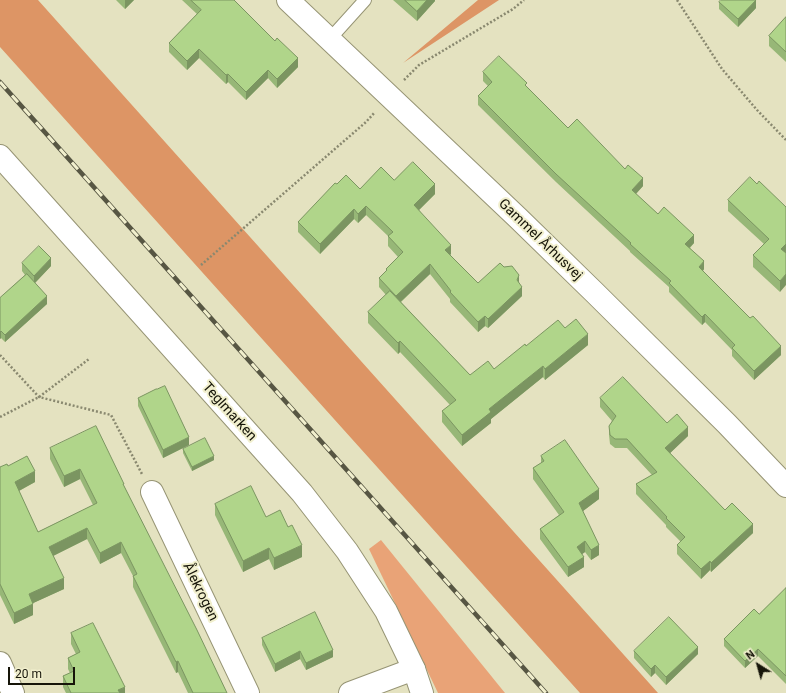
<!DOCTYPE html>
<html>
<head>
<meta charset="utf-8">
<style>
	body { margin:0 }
	#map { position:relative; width:786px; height:693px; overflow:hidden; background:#e4e2c0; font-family:Roboto,sans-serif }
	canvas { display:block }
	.north { position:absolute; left:738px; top:645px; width:40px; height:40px; -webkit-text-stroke:3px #f1efcd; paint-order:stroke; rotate:323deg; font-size:11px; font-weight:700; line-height:16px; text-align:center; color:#161509 }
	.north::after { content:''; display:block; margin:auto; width:14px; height:18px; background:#161509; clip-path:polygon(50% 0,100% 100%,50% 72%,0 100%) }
	.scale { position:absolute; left:8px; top:667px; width:67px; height:18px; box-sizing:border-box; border:2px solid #161509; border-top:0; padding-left:5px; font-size:12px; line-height:14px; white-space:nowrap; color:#161509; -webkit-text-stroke:3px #f1efcd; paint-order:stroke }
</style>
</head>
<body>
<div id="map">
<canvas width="786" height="693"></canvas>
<div class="north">N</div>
<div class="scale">20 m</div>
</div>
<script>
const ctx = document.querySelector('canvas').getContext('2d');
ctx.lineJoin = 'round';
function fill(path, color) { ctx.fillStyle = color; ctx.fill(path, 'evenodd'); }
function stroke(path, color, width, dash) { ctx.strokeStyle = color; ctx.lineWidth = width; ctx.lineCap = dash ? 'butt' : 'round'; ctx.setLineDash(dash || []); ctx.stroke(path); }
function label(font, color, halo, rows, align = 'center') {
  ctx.font = font + ' Roboto,sans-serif'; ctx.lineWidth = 4; ctx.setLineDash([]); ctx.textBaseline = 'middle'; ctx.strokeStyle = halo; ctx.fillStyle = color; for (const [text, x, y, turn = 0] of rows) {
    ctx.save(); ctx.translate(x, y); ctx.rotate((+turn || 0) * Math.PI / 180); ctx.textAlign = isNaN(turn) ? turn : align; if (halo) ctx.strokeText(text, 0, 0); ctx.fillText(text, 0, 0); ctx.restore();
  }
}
fill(new Path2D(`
	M381,540l124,153h-67l-69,-144z`), '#e9a377');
fill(new Path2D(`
	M0,0h38l620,693h-78l-580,-646z
	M478,0h21l-96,63z`), '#dd9565');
const lane = new Path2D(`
	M329,40l36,-40`);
const street = new Path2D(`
	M152,492l96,201
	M0,663l13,30
	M350,693l64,-24`);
const secondary = new Path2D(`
	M288,0l230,218 77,75 132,131 59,62
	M0,156l302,337 45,58 39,60 28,58 8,24`);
stroke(lane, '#969474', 14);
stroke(street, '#969474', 24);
stroke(secondary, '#969474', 24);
stroke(new Path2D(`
	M677,0l45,69 35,41 29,30
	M404,80l15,-15 94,-56 11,-9
	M201,265l165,-143 9,-10
	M0,355l39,42 72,18 31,59
	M0,417l39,-20 50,-38`), '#89886f', 2.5, [2, 2]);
stroke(lane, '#fff', 12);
stroke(street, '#fff', 22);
stroke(secondary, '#fff', 22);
const rail = new Path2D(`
	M0,82l546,611`);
stroke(rail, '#575643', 4.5);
stroke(rail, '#f1efcd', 3, [9]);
fill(new Path2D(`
	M116,0h18l-9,9z
	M182,0h52l64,67 -21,21 -9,-10 -22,22 -18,-18 -2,2 -27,-26 -12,12 -18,-18v-9l28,-29z
	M393,0h42v1l-18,20z
	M719,2l37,6 -18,19 -19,-18z
	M786,17v45l-17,-16v-10z
	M483,72l44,15 41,41 57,41 18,17 -7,8 22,20 36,29 -4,5 14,21 -1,2 78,84 -27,25 -22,-24v-6l-27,-28 -3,3 -33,-33v-5l-39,-35v-1l-74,-69 -78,-77v-9l10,-10 -5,-5z
	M394,180l41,14 -16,16 32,44 -1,1 28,28h41l3,13 -34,32 -3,-2 -7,6 -28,-30v-3l-20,-25 -29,28 69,73 24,-6 32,-23 39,-18 23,17 -43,35 -2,-3 -52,42v4l-29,23 -20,-24v-11l8,-6 -50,-53 -2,2 -30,-31v-11l18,-17 -7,-8v-9l7,-7v-2l12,-12 -10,-11v-10l-22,-21 -8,8 -4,-4 -34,35 -22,-22v-10l39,-38 23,5z
	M757,184l29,23 -6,85 -27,-25v-12l11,-11 -36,-33v-11z
	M22,263l29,3 -16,17 12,21 -42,38 -4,-4 -1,1v-41l25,-23 -3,-4z
	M138,398l51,47 -26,13 -25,-52z
	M600,398l67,25 21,13 -18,17 55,57 28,23 -42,39 -1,-2 -9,9 -24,-25v-9l4,-3 -15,-15v-2l-30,-31v-10l16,-9 -25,-27h-12l-5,-4 -1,-9v-9l3,-5 -12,-14z
	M50,448l74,38 103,207h-39l-10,-21 -2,1 -43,-86v-11l-12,-23 -21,11 -13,-25 -34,17 11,33 -31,14v12l-19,9 -14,-29v-128l8,-1 27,16 -16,9 19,41 55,-27 -13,-26 -16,8 -14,-28z
	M183,449l31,11 -22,11 -9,-18z
	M541,456l58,43 -16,12 16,44 -8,5 -6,-8 -3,2 2,13 -16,10 -28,-38v-10l19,-14 -26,-36v-11l8,-5z
	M215,504l51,13 36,40 -28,13 -5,-11 -26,13 -28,-57z
	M786,588v96l-28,-28 -13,12 -21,-22v-7l35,-25z
	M71,633l54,60h-59l-3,-6v-11l7,-3 -2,-4v-11l8,-4 -5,-10z
	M262,638l71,19 -27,13 -6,-11 -25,13 -13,-27z
	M634,651l64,3 -32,31 -11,-12 -4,4 -17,-19z`), '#97b777');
fill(new Path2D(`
	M125,0h9l-9,9z
	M427,0h8v1l-18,20v-10z
	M756,0v8l-18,19v-8z
	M199,49v9l-12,12v-9z
	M298,58v9l-21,21v-9z
	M268,70v8l-22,22v-8z
	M228,74v8l-2,2v-9z
	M643,178v8l-11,12v-8z
	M435,184v10l-21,21v-10z
	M366,206v9l-8,8v-9z
	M354,209v10l-34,35v-10z
	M694,235v8l-9,9v-8z
	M786,244v11l-5,-6z
	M451,245v9l-6,6v-10z
	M51,258v8l-17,18v-8z
	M704,261v8l-5,7v-9z
	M430,264v10l-34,32v-10z
	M786,274v11l-6,7v-11z
	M519,275v10l-2,-5z
	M522,287v9l-34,32v-9z
	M47,296v8l-42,38v-7z
	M705,314v8l-3,3v-8z
	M485,316v10l-7,6v-10z
	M1,331v7l-1,1v-7z
	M588,334v11l-43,35v-11z
	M400,341v11l-2,2v-11z
	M781,346v9l-27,25v-9z
	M543,366v11l-52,42v4l-29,23v-11l27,-26z
	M688,427v9l-23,22v-10z
	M189,437v8l-26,13v-8z
	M214,456v4l-22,11v-4z
	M80,469v10l-16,8v-11z
	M35,471v11l-20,11v-11z
	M599,489v10l-20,15v-11z
	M753,524v9l-42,39v-9z
	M87,528v11l-38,19v-11z
	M585,541v11l-8,6v-11z
	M121,542v11l-21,11v-11z
	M302,545v12l-28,13v-12z
	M599,545v10l-8,5v-10z
	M269,548v11l-26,13v-11z
	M584,557v10l-16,10v-10z
	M710,561v9l-9,9v-10z
	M64,578v11l-35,16v-11z
	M33,604v11l-19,9v-11z
	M698,647v7l-32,31v-8z
	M758,649v7l-13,12v-7z
	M333,650v7l-27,13v-7z
	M300,651v8l-25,13v-8z
	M178,661v11l-2,1v-11z
	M655,665v8l-4,4v-8z
	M125,687v6h-7v-3z`), '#7b9561');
const building = new Path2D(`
	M191,0h43l41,41 2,-3 21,20 -21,21 -9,-9 -22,22 -18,-18 -2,1 -27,-26 -12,12 -18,-18 32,-33z
	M405,0h22l-10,11z
	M721,0h35l-18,19 -19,-17z
	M786,17v35l-17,-16z
	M499,56l28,27 -2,2 43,43 9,-9 48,50 3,-4 15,13 -11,12 26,24 6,-7 30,28 -9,9 19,17 -5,6 51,51 3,-2 28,30 -27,25 -22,-23 3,-3 -30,-31 -3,3 -33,-34 2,-2 -41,-37 1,-1 -75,-69 -78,-78 14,-14 -9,-10z
	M413,162l22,22 -21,21 37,40 -6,5 33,33 22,-20 4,4 8,-1 7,9 -2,5 5,7 -34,32 -3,-3 -7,6 -28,-30 1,-1 -21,-27 -34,32 -17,-18 8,-8 -1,-1 17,-17 -15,-16 5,-4 -27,-26 -8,8 -4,-5 -34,35 -22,-22 37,-39 2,1 9,-9 14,14 21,-22 13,13z
	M750,177l7,7 2,-3 27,26v37l-5,5 5,4v21l-6,7 -27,-26 16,-16 -41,-39z
	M39,246l12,12 -17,18 -12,-13z
	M27,274l20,22 -42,39 -4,-4 -1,1v-34z
	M390,291l80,84 18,-14 6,8 31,-25 1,2 32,-26 7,8 11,-9 12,15 -43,35 -2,-3 -54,43 2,3 -29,23 -20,-24 14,-11 -56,-59 -2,2 -30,-31z
	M623,377l44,46 10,-9 11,13 -23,21 60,62 7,-7 21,21 -42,39 -1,-2 -9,8 -24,-24 8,-8 -19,-19 1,-1 -31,-33 21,-12 -30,-33h-12l-5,-4 -1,-9 7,-10 -16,-18z
	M165,386l24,51 -26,13 -25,-52 18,-9h1z
	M96,426l28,58h-1l74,146 30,63h-34l-15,-32 -2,1 -43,-86 4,-2 -16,-32 -21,11 -13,-25 -38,19 15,31 -35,16 4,10 -19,9 -14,-29v-117l7,-3 1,2 19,-10 8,15 -20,11 23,50 59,-29 -17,-34 -16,7 -14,-28z
	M205,438l9,18 -22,11 -9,-18z
	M565,440l34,49 -20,14 20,42 -8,5 -6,-9 -8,6 7,10 -16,10 -28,-38 24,-17 -31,-44 11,-7 -3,-5z
	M251,486l15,31 14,-7 8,17 4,-2 10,20 -28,13 -5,-10 -26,13 -28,-57z
	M786,588v88l-28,-27 -13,12 -21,-22 30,-30 5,5z
	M315,612l18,38 -27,13 -6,-12 -25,13 -13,-26z
	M669,617l29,30 -32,30 -11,-12 -4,4 -17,-18z
	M93,623l32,64 -7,3 2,3h-49l-8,-17 11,-5 -6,-13 12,-6 -9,-19z`);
fill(building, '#b0d58a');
stroke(building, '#7b9561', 1);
label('14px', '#161509', '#f1efcd', [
	["Gammel Århusvej",540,240,44],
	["Teglmarken",229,412,48],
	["Ålekrogen",200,592,64]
]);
</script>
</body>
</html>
